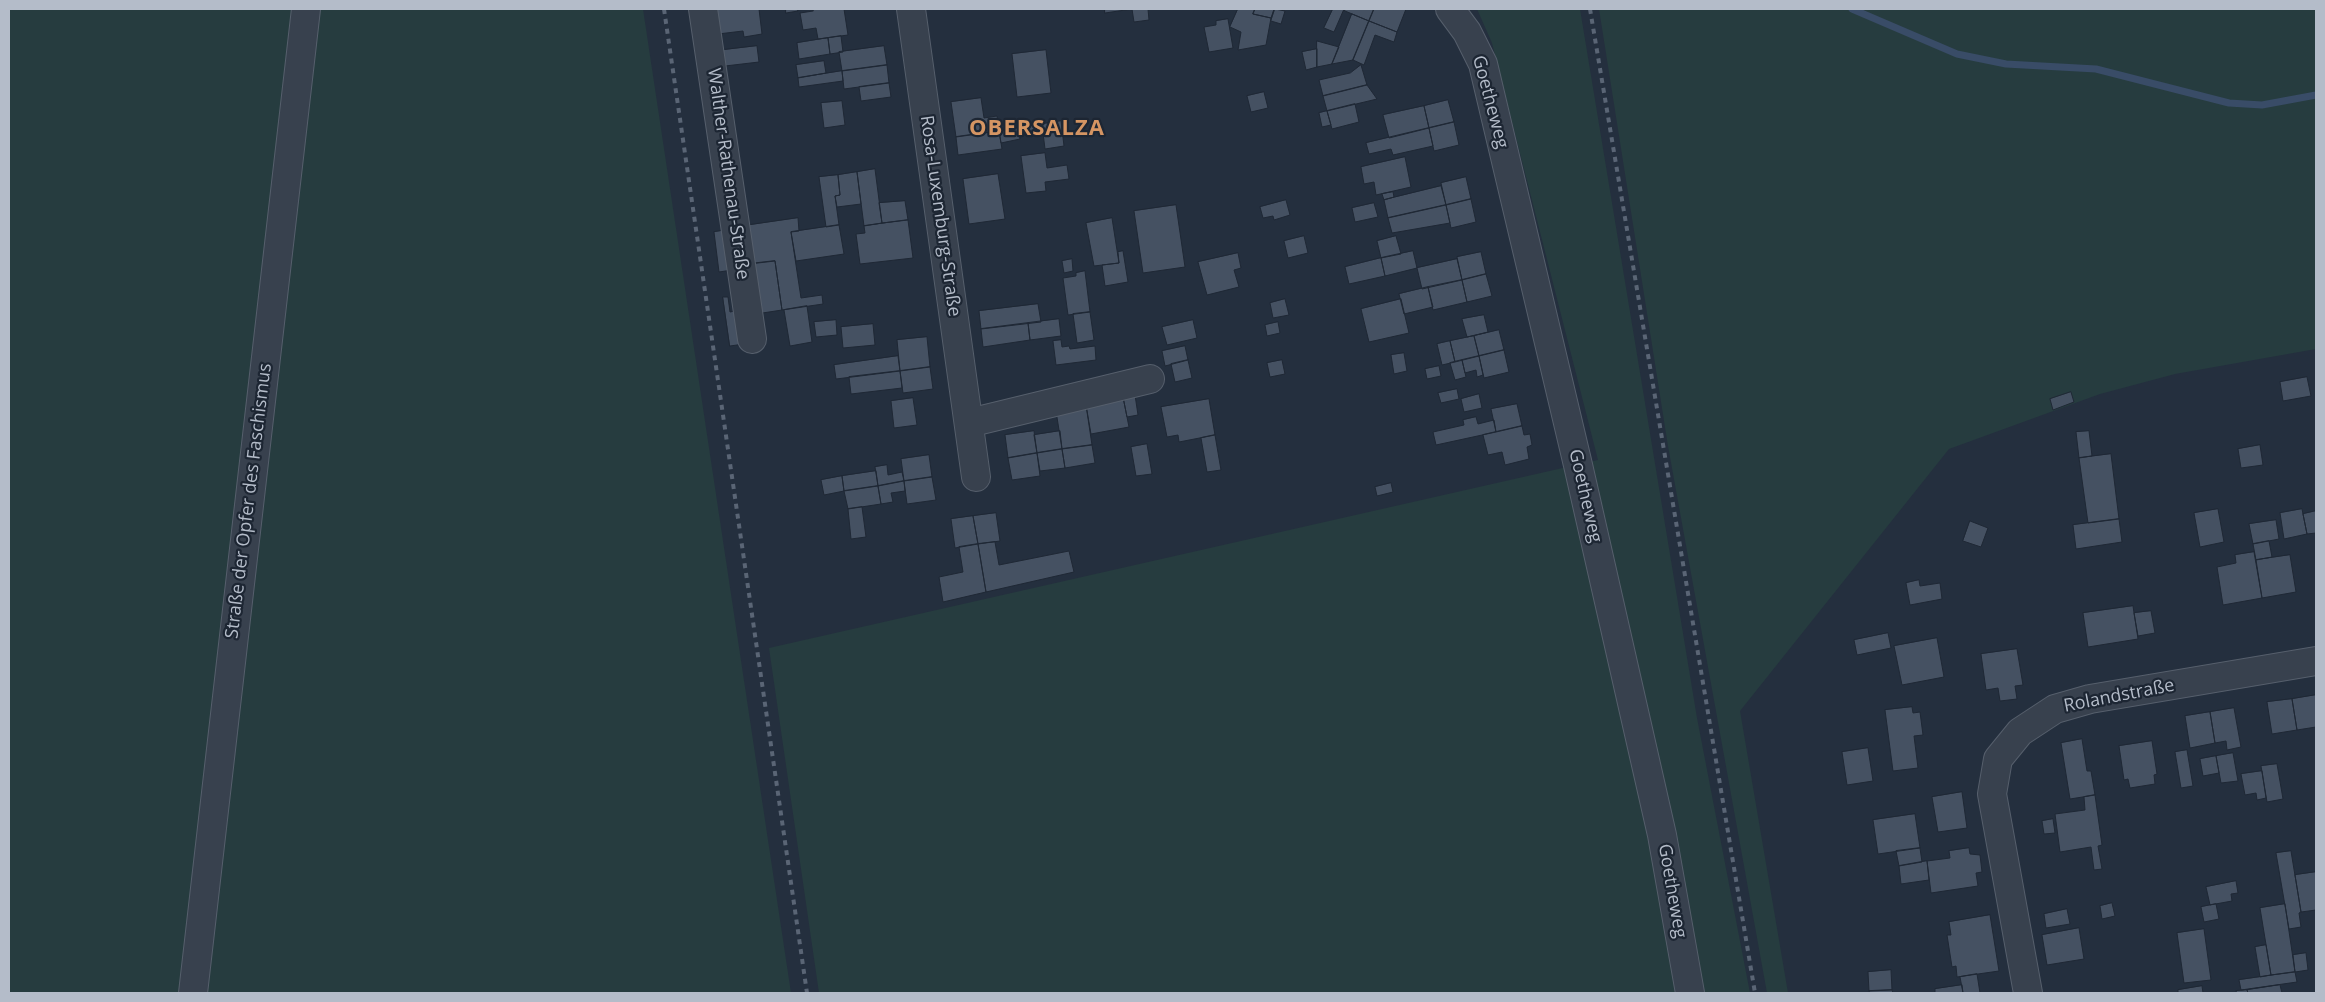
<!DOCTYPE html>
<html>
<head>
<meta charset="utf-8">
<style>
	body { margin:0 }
	#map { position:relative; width:2325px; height:1002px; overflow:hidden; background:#242f3e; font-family:"Open Sans",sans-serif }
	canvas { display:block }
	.frame { position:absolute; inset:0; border:10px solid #b4bcc9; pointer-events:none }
</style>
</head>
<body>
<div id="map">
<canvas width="2325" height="1002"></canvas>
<div class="frame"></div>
</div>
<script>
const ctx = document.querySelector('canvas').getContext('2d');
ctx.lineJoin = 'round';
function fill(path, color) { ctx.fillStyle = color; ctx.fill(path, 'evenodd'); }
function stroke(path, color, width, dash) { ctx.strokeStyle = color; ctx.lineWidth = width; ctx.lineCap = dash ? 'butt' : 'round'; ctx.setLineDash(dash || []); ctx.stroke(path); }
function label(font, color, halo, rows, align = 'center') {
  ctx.font = font + ' "Open Sans",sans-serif'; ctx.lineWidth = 4.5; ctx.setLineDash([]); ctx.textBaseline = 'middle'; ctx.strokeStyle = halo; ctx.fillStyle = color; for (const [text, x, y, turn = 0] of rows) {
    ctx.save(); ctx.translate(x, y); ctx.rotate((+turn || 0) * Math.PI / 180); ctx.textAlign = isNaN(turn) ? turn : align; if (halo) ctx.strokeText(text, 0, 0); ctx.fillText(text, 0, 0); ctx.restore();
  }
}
fill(new Path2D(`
	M9,9h634l148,984h-782z
	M1477,9h103l117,709 53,275h-931l-50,-345 829,-188 -106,-417z
	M1599,9h717v340l-141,25 -75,20 -151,55 -209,262 48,282h-21l-99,-547z`), '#263c3f');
stroke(new Path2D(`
	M1852,9l105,45 49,10 90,5 133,34 33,2 54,-10`), '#394c67', 7);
const building = new Path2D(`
	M723,9h36l3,25 -18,3 -1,-6 -25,3 -4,-24z
	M786,9h11l1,2 -12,2z
	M813,9h31l4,26 -30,4 -2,-11 -13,2 -3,-17 13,-2z
	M1105,9h43l1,11 -15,2 -2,-13 -27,4z
	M1238,9h17l-2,5 18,4 -5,27 -28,5 3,-18 -11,-5z
	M1255,9h19l-3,9 -18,-4z
	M1275,9l10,2 -4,13 -10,-3z
	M1333,9h11l-10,23 -10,-4z
	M1345,9h29l-5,12 -24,-10z
	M1374,9h32l-9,23 -28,-11z
	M1352,14l17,7 -16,39 -21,4z
	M1228,19l5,29 -24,4 -5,-25 12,-2v-4z
	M1369,21l28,11 -3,10 -19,-7 -11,30 -11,-5z
	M841,36l2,16 -13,2 -2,-16z
	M828,38l2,16 -31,5 -2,-16z
	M1317,41l22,6 -7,17 -15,3z
	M757,46l2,16 -34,4 -2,-16z
	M884,46l3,19 -45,6 -3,-19z
	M1317,49v18l-11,3 -4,-18z
	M1046,50l5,43 -34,4 -5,-43z
	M824,61l2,12 -28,5 -2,-13z
	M887,65l2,18 -45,6 -2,-18z
	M1361,65l6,20 -44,11 -4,-16 31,-7z
	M842,71l1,10 -44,6 -1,-9z
	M889,83l2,14 -30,4 -2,-14z
	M1367,85l10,14 -50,12 -4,-15z
	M1264,92l4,16 -17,4 -4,-16z
	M981,98l3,20 13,-2 2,15 -43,6 -5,-35z
	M1448,100l6,22 -25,6 -5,-22z
	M842,101l3,24 -21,3 -3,-25z
	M1355,104l4,18 -27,7 -5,-18z
	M1424,106l5,22 -40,10 -6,-23z
	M1327,111l4,14 -9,2 -3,-14z
	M1061,121l3,25 -19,3 -2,-16 -24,3 -1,-8z
	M1454,122l5,23 -25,6 -5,-23z
	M1018,128l2,11 -19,4 -2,-12z
	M1429,128l4,18 -40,9 -2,-6 -22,5 -3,-11z
	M999,131l3,18 -44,6 -2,-18z
	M1045,153l2,15 20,-3 2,14 -24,3 1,9 -20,2 -5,-37z
	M1405,157l6,30 -35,8 -2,-13 -10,2 -3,-17z
	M875,169l7,54 -18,3 -7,-54z
	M857,172l4,32 -24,3 -2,-11 5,-1 -2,-20z
	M998,174l7,45 -36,5 -6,-45z
	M838,175l2,20 -5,1 4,29 -13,2 -7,-50z
	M1466,177l5,22 -25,6 -5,-22z
	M1441,186l5,19 -58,13 -4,-18z
	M1393,192l1,5 -10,3 -2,-6z
	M1471,199l5,23 -25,6 -5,-23z
	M1286,200l4,15 -16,5 -1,-4 -10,2 -3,-11z
	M905,201l3,19 -26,3 -3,-20z
	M1374,203l4,14 -23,5 -3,-14z
	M1176,205l9,62 -42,6 -9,-62z
	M1446,205l4,18 -58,10 -4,-15z
	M798,218l1,13 -8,1 10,66 21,-3 1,9 -41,6 -7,-49 -26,3 -6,-38z
	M1112,218l7,45 -25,3 -8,-43z
	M908,220l5,38 -53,6 -4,-30 9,-1 -1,-7z
	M839,225l5,29 -48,7 -5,-29z
	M727,230l5,40 -13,2 -5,-40z
	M1304,236l4,17 -20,5 -4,-17z
	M1396,236l5,18 -20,4 -4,-17z
	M1123,251l5,31 -23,4 -3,-21 17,-2 -1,-11z
	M1413,251l4,17 -32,8 -4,-18z
	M1481,252l5,22 -24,6 -5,-23z
	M1238,253l3,15 -7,2 5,17 -32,8 -9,-33z
	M1381,258l4,18 -36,8 -4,-17z
	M1072,259l1,12 -9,2 -2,-12z
	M1457,259l5,21 -40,9 -5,-21z
	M775,261l7,49 -26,4 -7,-50z
	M1085,271l5,41 -22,3 -5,-37 13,-2v-3z
	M1486,274l6,22 -25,6 -5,-22z
	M1462,280l5,22 -34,8 -5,-23z
	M1428,287l5,20 -29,7 -5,-20z
	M723,297h5l2,15 10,-2 4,34 -14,2z
	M1285,299l4,16 -16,3 -3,-15z
	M1401,299l8,34 -40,9 -8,-33z
	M1038,304l3,18 -60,7 -2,-18z
	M807,306l5,36 -22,4 -6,-36z
	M1090,312l4,28 -17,3 -4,-29z
	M1484,315l4,17 -21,5 -5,-18z
	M1059,319l2,17 -31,4 -2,-17z
	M836,320l1,15 -21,2 -2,-15z
	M1193,320l4,18 -30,7 -5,-18z
	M1278,322l2,11 -13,3 -2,-11z
	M1028,323l2,17 -47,7 -2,-18z
	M873,324l2,21 -32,3 -2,-21z
	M1499,330l5,20 -25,6 -5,-20z
	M1474,336l5,20 -24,6 -5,-21z
	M927,337l3,30 -30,4 -3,-31z
	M1061,340l1,7 7,-1 1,3 25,-3 1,14 -40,5 -3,-24z
	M1450,341l5,21 -13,3 -5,-21z
	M1185,346l3,14 -23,6 -3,-15z
	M1504,350l5,22 -25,6 -5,-22z
	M1404,353l3,18 -13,3 -3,-19z
	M898,356l2,15 -64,8 -2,-14z
	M1479,356l4,19 -6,2 -1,-7 -11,3 -3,-13z
	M1188,360l4,18 -17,4 -4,-18z
	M1282,360l3,14 -15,3 -3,-14z
	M1462,360l4,17 -11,3 -5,-17z
	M1439,366l2,10 -14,3 -2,-10z
	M930,367l3,22 -30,4 -3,-22z
	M900,371l2,17 -51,6 -2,-17z
	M2307,377l4,19 -28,5 -3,-19z
	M1457,389l2,10 -18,4 -3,-10z
	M2071,392l3,10 -21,8 -3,-11z
	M1479,394l3,14 -18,4 -3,-13z
	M1135,395l3,20 -11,2 -4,-20z
	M1123,397l6,30 -38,7 -5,-29z
	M913,398l4,27 -23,3 -3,-27z
	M1209,399l6,36 -36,7 -1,-7 -11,2 -6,-30z
	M1517,404l5,22 -26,6 -5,-23z
	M1086,405l6,40 -30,4 -6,-38z
	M1476,417l2,7 16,-4 2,12 -60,13 -3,-13 31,-7 -1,-5z
	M1522,426l2,9 6,-1 2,11 -5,2 2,12 -24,6 -3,-13 -14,3 -5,-20z
	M1034,431l3,22 -29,5 -3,-23z
	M1060,431l2,18 -25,4 -3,-18z
	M2089,431l3,25 -13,2 -3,-26z
	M1215,435l6,35 -14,2 -6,-34z
	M1147,444l5,30 -16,2 -5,-29z
	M1092,445l3,18 -30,5 -3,-19z
	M2260,445l3,20 -22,3 -3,-19z
	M1062,449l3,19 -25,3 -3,-18z
	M1037,453l3,23 -28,4 -4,-22z
	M2111,454l8,65 -31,4 -9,-65z
	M929,455l3,22 -28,4 -3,-22z
	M887,465l1,10 14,-3 2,9 -26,5 -3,-19z
	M876,471l2,15 -34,5 -2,-15z
	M842,476l2,15 -20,4 -3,-15z
	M932,477l4,23 -29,4 -3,-23z
	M904,481l1,10 -14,2 2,9 -12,2 -3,-18z
	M1391,483l2,9 -16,4 -2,-9z
	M878,486l3,18 -33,5 -4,-18z
	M862,507l4,30 -15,2 -3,-30z
	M2218,509l6,33 -24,5 -6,-34z
	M2302,509l5,25 -23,5 -4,-26z
	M2316,511v22l-9,1 -4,-20z
	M996,513l4,28 -22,3 -5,-28z
	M973,516l5,28 -23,4 -4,-29z
	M2119,519l3,23 -46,7 -3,-24z
	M2276,520l3,19 -26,5 -4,-20z
	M1970,521l18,7 -7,19 -18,-6z
	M2269,541l3,16 -16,3 -3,-16z
	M995,542l4,23 70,-14 5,21 -88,20 -8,-48z
	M978,544l8,48 -43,10 -4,-25 24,-5 -4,-25z
	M2254,552l8,46 -39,7 -6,-38 19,-4 -1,-8z
	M2290,555l6,37 -34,6 -6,-38z
	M1919,580l1,6 20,-3 2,16 -32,6 -4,-22z
	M2133,606l5,33 -50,8 -5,-34z
	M2151,611l4,22 -17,3 -4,-23z
	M1888,633l3,15 -34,7 -3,-15z
	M1937,638l7,39 -42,8 -8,-39z
	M2017,649l6,36 -8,1 2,13 -17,2 -2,-13 -12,2 -5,-36z
	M2316,695v32l-19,3 -5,-31z
	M2292,699l5,31 -25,4 -5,-32z
	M1912,707l1,6 7,-1 3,23 -9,1 4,32 -25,3 -8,-61z
	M2234,708l7,39 -14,3 -1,-9 -11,2 -5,-31z
	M2210,712l5,31 -25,5 -5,-32z
	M2082,739l5,32h4l4,24 -25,4 -9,-56z
	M2152,741l5,33 -3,1 1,9 -25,4 -2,-9 -4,1 -5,-34z
	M1868,748l5,33 -26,4 -5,-33z
	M2187,750l6,36 -12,2 -6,-36z
	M2233,753l5,28 -17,2 -5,-27z
	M2216,756l3,17 -16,3 -3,-17z
	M2277,764l6,35 -16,3 -6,-36z
	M2262,771l4,27 -9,2 -1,-7 -11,2 -4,-21z
	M1962,792l5,36 -29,4 -6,-35z
	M2095,795l7,50 -4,1 4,23 -8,1 -3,-23 -31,5 -5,-38 30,-4 -1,-13z
	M1915,814l5,34 -42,6 -5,-34z
	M2053,819l2,14 -11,1 -2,-13z
	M1920,848l2,14 -23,4 -3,-15z
	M1969,848l1,6 10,1 2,17 -6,1 2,13 -47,7 -4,-32 23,-3 -1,-7z
	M2291,851l10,61 -2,1 2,14 -12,2 -13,-76z
	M1927,861l2,19 -28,4 -2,-18z
	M2316,872v38l-15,2 -6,-37z
	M2236,881l2,12 -7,1 1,7 -22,4 -4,-18z
	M2112,903l3,13 -13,3 -2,-13z
	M2216,904l3,15 -15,3 -3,-15z
	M2285,904l10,68 -24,3 -11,-67z
	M2067,909l3,15 -24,4 -2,-14z
	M1990,915l9,56 -42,6 -1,-11 -4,1 -5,-32h4l-2,-13z
	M2079,928l5,31 -37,6 -5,-30z
	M2204,929l7,51 -27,3 -7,-50z
	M2266,945l5,30 -11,2 -5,-30z
	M2306,953l2,17 -13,2 -2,-17z
	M1891,970l1,20 -23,1 -1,-19z
	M2295,972l2,10 -56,8 -2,-10z
	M1977,974l3,19h-17l-3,-16z
	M1962,985l1,8h-28v-4z
	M2280,985l2,8h-34l-1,-3z
	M2202,986l1,7h-25v-3z
	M1892,990l1,3h-23l-1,-2z
	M2247,990l1,3h-11l-1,-2z`);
fill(building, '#455162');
stroke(building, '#1f2835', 1);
const minor = new Path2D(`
	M703,9l49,330
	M911,9l65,468
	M1450,9l17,23 16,32 95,401 84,370 28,158
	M969,423l181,-44
	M193,993l113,-984
	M2028,993l-36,-199 6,-35 22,-27 35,-23 35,-10 226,-38`);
stroke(minor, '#565f6c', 30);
stroke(minor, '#38414e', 28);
stroke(new Path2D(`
	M664,9l143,984
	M1590,9l165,984`), '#5a6575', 4, [5, 5]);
label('18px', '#b4bcc9', '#1d2633', [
	["Goetheweg",1490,102,75],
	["Walther-Rathenau-Straße",728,174,82],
	["Rosa-Luxemburg-Straße",940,216,82],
	["Goetheweg",1585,496,77],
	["Straße der Opfer des Faschismus",249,501,-83],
	["Rolandstraße",2119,696,-11],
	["Goetheweg",1672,891,80]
]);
ctx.letterSpacing = '1px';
label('bold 22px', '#d59563', '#1d2633', [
	["OBERSALZA",1037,129]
]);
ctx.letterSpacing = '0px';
</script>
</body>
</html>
